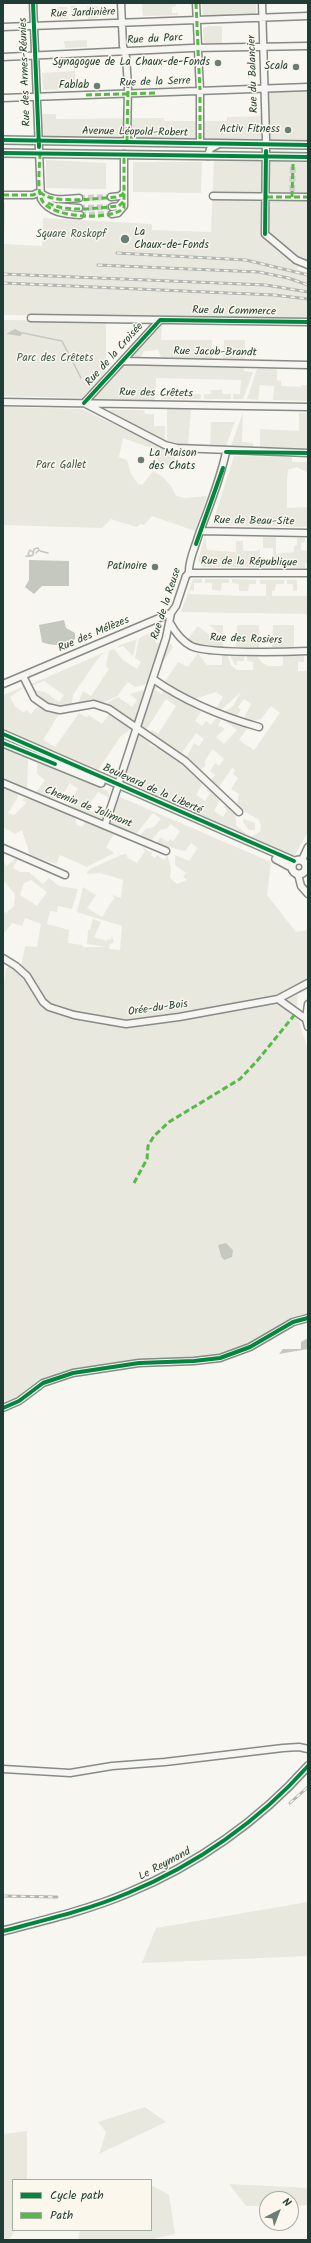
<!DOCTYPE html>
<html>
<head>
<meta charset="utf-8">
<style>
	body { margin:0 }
	#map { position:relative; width:311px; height:2243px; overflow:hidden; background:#f8f6f0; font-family:Kalam,sans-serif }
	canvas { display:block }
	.frame { position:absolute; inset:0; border:4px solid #1f3d34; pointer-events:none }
	.legend { position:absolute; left:12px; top:2179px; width:140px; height:52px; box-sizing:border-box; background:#fbf7ec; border:1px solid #a3ada2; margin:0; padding:5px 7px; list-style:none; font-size:12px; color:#1f3d34 }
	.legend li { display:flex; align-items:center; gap:8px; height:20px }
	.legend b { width:20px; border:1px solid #a3ada2 }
	.north { position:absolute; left:259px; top:2191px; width:40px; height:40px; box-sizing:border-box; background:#fbf7ec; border:1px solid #a3ada2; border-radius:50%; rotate:42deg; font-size:11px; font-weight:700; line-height:16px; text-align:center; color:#1f3d34 }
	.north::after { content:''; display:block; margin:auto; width:14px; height:18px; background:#6b7e76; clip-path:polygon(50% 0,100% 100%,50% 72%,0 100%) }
</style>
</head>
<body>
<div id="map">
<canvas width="311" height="2243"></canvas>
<div class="frame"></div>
<ul class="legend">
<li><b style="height:5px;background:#00873e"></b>Cycle path</li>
<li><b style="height:5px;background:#58b947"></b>Path</li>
</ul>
<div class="north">N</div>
</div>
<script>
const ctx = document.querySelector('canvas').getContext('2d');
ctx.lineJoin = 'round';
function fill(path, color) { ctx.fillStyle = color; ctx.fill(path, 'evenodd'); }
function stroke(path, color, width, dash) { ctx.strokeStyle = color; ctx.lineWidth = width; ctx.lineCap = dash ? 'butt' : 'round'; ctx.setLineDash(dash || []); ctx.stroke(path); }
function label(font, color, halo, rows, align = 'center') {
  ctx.font = font + ' Kalam,sans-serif'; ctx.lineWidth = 3; ctx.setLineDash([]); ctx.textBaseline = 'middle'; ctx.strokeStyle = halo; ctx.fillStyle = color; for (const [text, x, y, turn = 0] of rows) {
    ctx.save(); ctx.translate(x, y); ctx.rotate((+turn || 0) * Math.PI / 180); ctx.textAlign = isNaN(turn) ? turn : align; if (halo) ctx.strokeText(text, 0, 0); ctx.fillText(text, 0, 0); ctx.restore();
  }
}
fill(new Path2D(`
	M142,3h34v3l-4,1v6h6v2l-35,1z
	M202,3h54v11l-53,2z
	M71,6h5l1,12h-6z
	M87,6h11v12l-10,1z
	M58,7h9l1,12h-9z
	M209,26h13v17h-18l-1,-15z
	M87,40v7l-22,1 -1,-7z
	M75,71l1,18 -33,1 -1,-17z
	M307,90l1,53 -267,-5 -1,-24h16v5l108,-1v3h63v-4l41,-1 -1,-25z
	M214,158l94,1v104l-6,-3 -5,9 11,4v45l-305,-3v-112h2l-1,41 38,2 1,-28 109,6v6l59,2z
	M46,160l60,3v26l-60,-1z
	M133,162h69l-1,31 -68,-1z
	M3,320l103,1v51l-24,26 -79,-2z
	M162,325l-1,15h51v19l-51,-2 -3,-7 -14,1 -3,6h-6l-2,-2z
	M224,340h21v19h-22z
	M123,362l33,1v3l88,2v3l9,1 -10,27h-10v-5h7l1,-14 -85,-2 -1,24 -66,-2z
	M273,368l4,1v11l4,1v5l20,1v-2h7v16l-35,-1 1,-14 -14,-1 -2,15 -11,-1 10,-30z
	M163,383l1,10h8v6h-10z
	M182,390h11v4h8v5h-27l1,-6h7z
	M211,390h11l1,4h8v5h-27v-5h7z
	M3,407l79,2 90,43 5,12 -16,2 -10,-18 -28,-10 -4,19 8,3 4,14 7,10 4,1 11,-14 10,6 8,9 5,10 9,2 22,-2 -12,35 -43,-15 -8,9 -3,-1 -5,3 -25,-8 -9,9 -99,-3z
	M167,408l24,2 -3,35 -21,-4z
	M107,410h37l1,4h9v12h11v14z
	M243,412l-1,30 11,1v4l-22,-1z
	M299,413h9v35l-48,-1v-18l39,2z
	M211,422h24l-9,24h-16z
	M234,456l58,1v5h16v11l-11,-6 -9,3 -1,9v29l21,-1v20l-96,-2z
	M205,536l2,14 29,2v-11h7v10h14l3,-2v8h4v3h9v-12h-10v-11h13v17l18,-2v-6l3,-1v-7h8v4l-4,1v7l7,1v12h-3v5l-20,-1v-5h-5v5h-78l-4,-7z
	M193,579h9v4h-8v8l-4,-1 -1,4 55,2h22v-12h-6v-4h24v4h-8l-1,7h-3v5h36v18l-127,-2z
	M205,579h24v4h-7l-1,8 -9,-1v-7h-7z
	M232,579l24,1v4h-7l-1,7h-9v-7l-7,-1z
	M287,580h10v11h-4v-7h-6z
	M209,625h14v22h-19l-17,-7 11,-14 19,15 4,-6z
	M237,625h22v23l-23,-1z
	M273,625h21v23l-22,-1z
	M157,630l-2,12 5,2 -12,40 -13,3 -7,-5 -11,14 -14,7 -10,-3 -15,3 5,-12 8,5 18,-27 -3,-3 3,-15 5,-2 9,11 14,9 4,-7 -6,-4 4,-20z
	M137,639l-4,17 -10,-10 -5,2v-2z
	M169,642l4,5 -11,16v-1z
	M105,652l-8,8 -24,35 -1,10 -12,2 -10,-1 -15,-10 -1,-6 11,2 14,10 5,-7 -20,-14 -13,5 -2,-1z
	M198,653l9,12h15v-11h5l4,11 6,5h16v-8l-6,-1v-6h10l4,7 7,4h15v-11l21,1v6h-6v9h10v161l-13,23h-4l-140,-60 -25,-12 -3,-6 15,-43h3l11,6 -3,4 7,4 2,-4 23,16 23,22 -8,13 9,6 5,-8 -4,-3 3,-3 12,11 -7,13 9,6 4,-7 -3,-3 2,-4 10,13v9l11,10 5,1 8,-4 1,-6 -2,-6 -22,-13 2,-13 -8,-5 7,-11 -5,-4 2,-4 -3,-2 -13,19 -8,-7 4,-5 -5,-4 5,-8 4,3 5,-7 -8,-7 -4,-3 -7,12v5l-4,4 -15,-12 8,-15 5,3 5,-7 -8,-6 -15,21 -31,-21 2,-3 6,4 18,-28 -10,-7 -20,31 -5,-4 14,-41 2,1 -2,4 7,4 2,-4 37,22 -6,9 7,5 4,-5 5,4 5,-7 5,2 -3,5 7,4 -9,8 8,7 13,-14 -11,-8 1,-2 22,6 -10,14 15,10 26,-37 -9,-7 -10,13 -10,2 -7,-3 7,-14 -7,-5 -6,8 3,3 -5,6 -12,-4 9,-6 8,-14 -22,20 -4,-2 8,-13 -7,-5 -25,8 -26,-18 13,-20 10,5z
	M230,655h14v6h-7v4h-2z
	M25,686v1l-15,10 5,9 9,7 2,-3 5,4 8,-9 11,6 10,1 -17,28 12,7 24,-34 7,4 3,-2 13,9 8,-11 23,15 -12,8 -23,34 -95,-42v-33z
	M147,689l-12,33 -30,-18 13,-7 14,10 5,-7 -7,-6z
	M3,749l25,10 -1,30 -24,-10z
	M37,763l71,28 2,7 -12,-6 -11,16 9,7 2,-4 7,3 -2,4 -7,1 -27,-12 6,-7 -3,-2 6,-9 -8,-6 -9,14 -13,1 -12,-6 9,-12 -8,-6z
	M3,787l13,5 2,5 -10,16 6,2 12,-12 -4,-3 3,-2 43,15 7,3 1,8 6,3 3,-5 29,12 -8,13 8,6 -27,14 -27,-12 -4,9 -26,-9 -8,-25 -7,4 -12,-7z
	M120,797l151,65 -4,33 29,37 12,-2v60l-10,4 -2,18 12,38v265h-7l-33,19 -40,19 -37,7h-49l-56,8 -47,15 -15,12 -21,10v-415l3,-21 4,-3 3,1 12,10 7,9 9,21 19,3 -14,-8 -12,-21 -13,-14 4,-21 12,1 4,-23 -16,-6 -3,8 -10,-3 -9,12v-25l3,3 8,-7 1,-12 -12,-14v-19l4,5 9,-8 2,1 -5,9 7,4h9l14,12 6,-6 10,8 19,3 -6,20 -14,-3 -1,6 -7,-1 -3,13 22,6 -1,13 15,2v2h23l-19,-3 1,-14h2l3,-11 8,3 -7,15 13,4 1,-2 3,1 1,-4 2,6 -4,2 -1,5 11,1 2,-24 -45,-14 6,-25 13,8 -9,13 15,9 12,-19 -1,-3 8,3 2,-18 -23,-7 -14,1 4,-5 31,-14 5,-1 2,4 9,5 8,-12 -3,-4 10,6 -1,2 4,3 2,-3 7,5 3,-4 1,1 3,11 -1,10 7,6 10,-4 -4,-3 3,-4 -11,-8v-10l14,6 9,-13 -7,-5 -6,8 -29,-7 4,-7 8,5 2,-3 3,2 2,-2 5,-8 -9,-7 -4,4 -7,2 -9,11 -12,-5 7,-7 8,-2 7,-8 -8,-6 -17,21 -23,-9 -3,-4 5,-17zM31,880l16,12 -10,14 -17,-11 4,-12z
	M244,819l11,4v7h-6l-6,-8z
	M308,1902v54l-166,7 14,-35z
	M145,2107l21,15 -67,32 7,-22 -8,-10z
	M27,2131v49h-14v50h2l-6,10h-6v-106z
	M229,2184l79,4v17l-17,1v-7h-24v7h-21z
	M151,2185l18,10 6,39 -27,6h-70l2,-10h71z`), '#e8e8df');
fill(new Path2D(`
	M15,329l8,4 -3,3 -14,-2z
	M29,560l40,1v25h-27l-8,8 -9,-7 4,-7z
	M64,620l2,8 9,5v6c-7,8 -24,7 -33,3l-3,-17z
	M226,1243l7,7 -1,7 -8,3 -3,-4 -3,-11z
	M308,1338v11l-29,5 4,-5h18v-7z`), '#c4c8bf');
stroke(new Path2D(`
	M23,333l39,8 19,37
	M40,551l8,2
	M26,556c3,0 5,1 7,-1v-3l-3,-2 -2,4 2,2 3,-1 1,-6 4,-1 1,2 -3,3`), '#c4c8bf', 1.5);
stroke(new Path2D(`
	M292,191l1,-27
	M79,198l32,-1
	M79,208l33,-1
	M80,215l32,-1`), '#cdd1ca', 6, [6, 3]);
const minor = new Path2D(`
	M33,3l8,196c8,14 24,15 39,16
	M121,3l2,43 3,11 2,29 -1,56
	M196,3l2,43
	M262,3l4,136 -1,95 31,26 12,5
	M3,27l305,-11
	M198,50l2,40
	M3,57l189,-9 116,-2
	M3,98l305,-11
	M200,139v-45
	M208,156l2,-7 9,-5
	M40,192c10,10 26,7 39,6
	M3,195h30l7,-3
	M213,196l95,1
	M111,197l9,-1 4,-4
	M46,202l9,4 24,2
	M112,207l7,-1 5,-6
	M112,214l6,-1 6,-7v-52
	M31,318l277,4
	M160,320l-76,83 81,42 12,3 131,5
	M123,361l185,4
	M3,402l305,5
	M200,531l108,2
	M189,573h119
	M170,623c5,9 12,18 21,23 16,8 95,6 117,5
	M23,676l11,22 13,9 13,3 34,-6 15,5 76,52 54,51
	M153,679c33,23 67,37 106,48
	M3,684l168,-71
	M3,783l163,68
	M118,785l48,-147 5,-25 5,-7 10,-30 3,-3c-1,-12 6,-25 9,-36 10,-28 22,-56 28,-85
	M105,825l12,-36
	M3,848l62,27
	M302,860l6,-13
	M298,874l3,12 7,8
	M3,958l13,8 11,10 16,26 6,5 25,8 52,9 53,-7 99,-18 30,-16
	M278,999l28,20
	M308,1004l-2,15 2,8
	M3,1408l16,-7 24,-18 30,-10 66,-10 55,-2 26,-3 30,-11 43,-25 15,-4
	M3,1769l67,4 42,-7 53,-4 118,-14 16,-1 9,2`);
const major = new Path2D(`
	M3,140l305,5
	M3,153l305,4
	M3,734l291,127
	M3,743l98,40
	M276,859l15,8
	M292 867a7 7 0 1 1 14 0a7 7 0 1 1-14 0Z
	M3,1931c42,-11 85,-21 125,-38 68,-28 131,-72 180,-127`);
stroke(minor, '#868b86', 9);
stroke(major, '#868b86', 10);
stroke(minor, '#f6f5f1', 6);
stroke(major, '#f6f5f1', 7);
const rail = new Path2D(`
	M117,253l129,7 62,15
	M98,265l161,7 29,6 20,7
	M3,274l263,11 42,7
	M3,283l271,12 34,4
	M290,1803l18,-16
	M3,1896l54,1`);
stroke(rail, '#b2b5b1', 3);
stroke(rail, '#fbf7ec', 1.5, [4.5]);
stroke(new Path2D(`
	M196,3l2,43
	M198,50l2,40
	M86,95l71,-2
	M200,139v-45
	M127,142l1,-56
	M40,153c0,12 -4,40 3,49 11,16 68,19 81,6v-54
	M40,192c12,13 59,6 76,5l6,-2 2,-3
	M3,195h30l7,-3
	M267,197h41
	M292,197l1,-33
	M48,203c19,10 49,5 71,3l5,-5
	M134,1183l13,-24 1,-13 6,-10 15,-14 71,-43 17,-18 39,-48`), '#58b947', 3, [6, 3]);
stroke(new Path2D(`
	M33,3l6,144
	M3,140l305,5
	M3,153l305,4
	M265,234l1,-83
	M84,403l76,-83 148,2
	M226,452l82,1
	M196,544l27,-76
	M3,734l291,127
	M3,743l52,21
	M3,1408l16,-7 24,-18 30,-10 66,-10 55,-2 26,-3 30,-11 43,-25 15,-4
	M3,1931c42,-11 85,-21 125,-38 68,-28 131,-72 180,-127`), '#00873e', 4);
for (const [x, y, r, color] of [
	[218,63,4,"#6b7e76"],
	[296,67,4,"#6b7e76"],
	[97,86,4,"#6b7e76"],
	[288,130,4,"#6b7e76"],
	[125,239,5,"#6b7e76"],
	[141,460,4,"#6b7e76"],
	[155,567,4,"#6b7e76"]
]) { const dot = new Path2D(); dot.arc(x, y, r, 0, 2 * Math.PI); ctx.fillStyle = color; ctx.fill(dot); stroke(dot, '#fbf7ec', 1.5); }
label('11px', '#1f3d34', '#fbf7ec', [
	["Rue Jardinière",83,14,-2],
	["Rue du Parc",155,40,-3],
	["Rue des Armes-Réunies",26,72,-92],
	["Rue du Balancier",254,74,-92],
	["Rue de la Serre",155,83,-2],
	["Avenue Léopold-Robert",135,133,1],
	["Rue du Commerce",234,312,1],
	["Rue Jacob-Brandt",215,353,1],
	["Rue de la Croisée",115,355,-48],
	["Rue des Crêtets",156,394,1],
	["Rue de Beau-Site",254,522,1],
	["Rue de la République",249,563,1],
	["Rue de la Reuse",167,604,-72],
	["Rue des Mélèzes",94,635,-23],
	["Rue des Rosiers",246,640,2],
	["Boulevard de la Liberté",152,790,24],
	["Chemin de Jolimont",88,808,22],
	["Orée-du-Bois",158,1009,-8],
	["Le Reymond",165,1865,-28]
]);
label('11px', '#1f3d34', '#fbf7ec', [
	["Synagogue de La Chaux-de-Fonds",210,63],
	["Scala",288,67],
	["Fablab",89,86],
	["Activ Fitness",280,130],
	["La",134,233,"left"],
	["Chaux-de-Fonds",134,246,"left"],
	["La Maison",149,454,"left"],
	["des Chats",149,467,"left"],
	["Patinoire",147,567]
], 'right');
label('11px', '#455d53', '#fbf7ec', [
	["Square Roskopf",71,235],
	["Parc des Crêtets",55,359],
	["Parc Gallet",61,466]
]);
</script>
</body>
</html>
